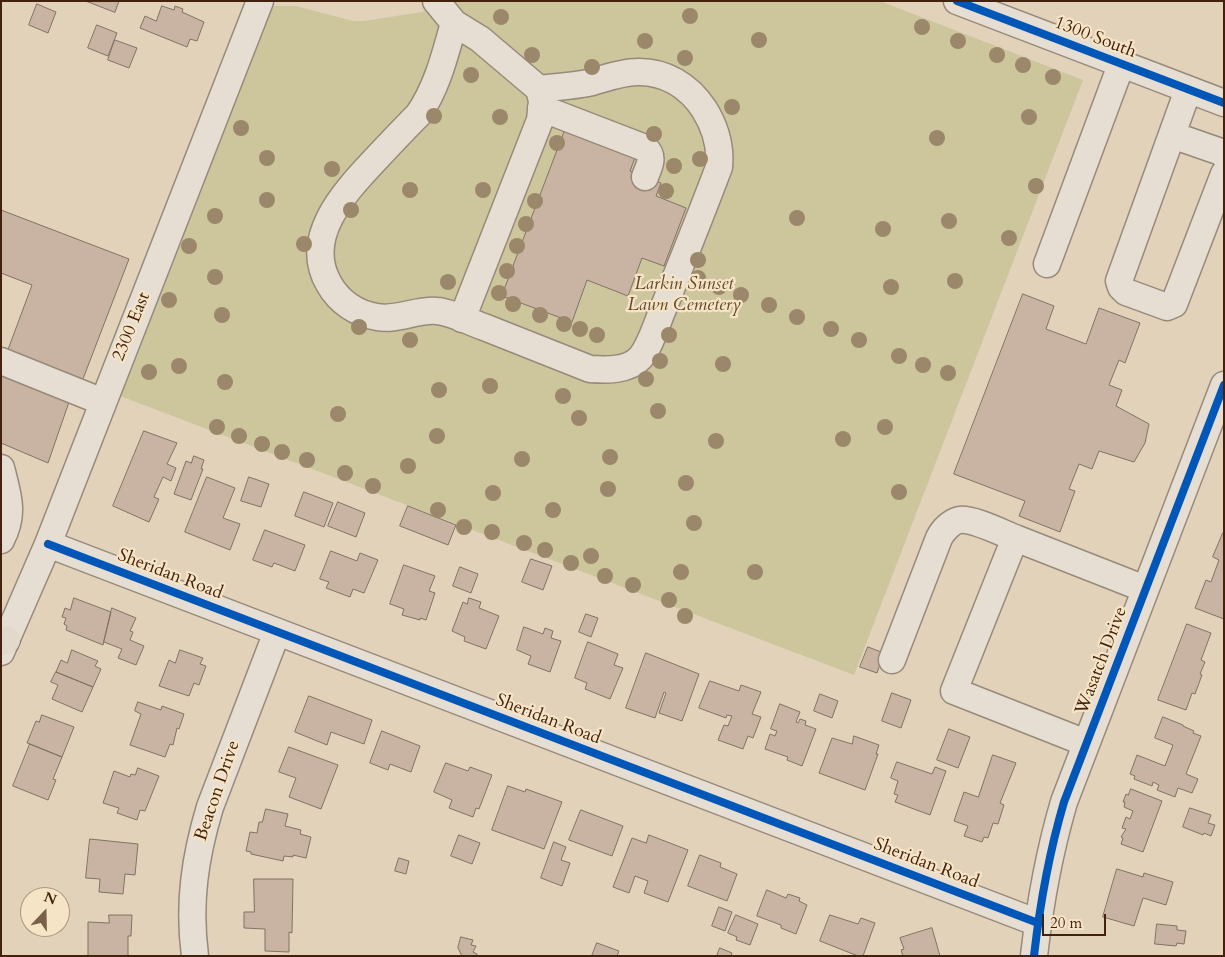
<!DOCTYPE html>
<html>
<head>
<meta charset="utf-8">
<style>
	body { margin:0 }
	#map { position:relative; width:1225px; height:957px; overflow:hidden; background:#e1d2b9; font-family:Cardo,serif }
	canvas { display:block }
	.frame { position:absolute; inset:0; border:2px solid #42220c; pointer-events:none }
	.north { position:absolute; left:20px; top:887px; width:50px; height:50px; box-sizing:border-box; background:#f6e4c7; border:1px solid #ae967c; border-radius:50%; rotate:21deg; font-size:14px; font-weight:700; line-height:20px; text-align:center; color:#42220c }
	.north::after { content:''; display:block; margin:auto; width:18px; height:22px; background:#7a6049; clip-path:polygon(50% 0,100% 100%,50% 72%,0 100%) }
	.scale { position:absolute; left:1042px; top:914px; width:64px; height:22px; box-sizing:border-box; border:2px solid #42220c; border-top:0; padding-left:6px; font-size:15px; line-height:18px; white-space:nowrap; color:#42220c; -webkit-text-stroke:4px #f6e4c7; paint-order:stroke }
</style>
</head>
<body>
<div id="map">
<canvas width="1225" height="957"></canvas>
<div class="frame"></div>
<div class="north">N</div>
<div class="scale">20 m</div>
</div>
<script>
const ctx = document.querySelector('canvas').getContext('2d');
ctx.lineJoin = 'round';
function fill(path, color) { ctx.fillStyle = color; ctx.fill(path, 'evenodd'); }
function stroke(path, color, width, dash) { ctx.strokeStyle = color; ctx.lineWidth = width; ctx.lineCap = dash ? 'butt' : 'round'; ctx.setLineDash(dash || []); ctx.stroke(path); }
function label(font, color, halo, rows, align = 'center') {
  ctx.font = font + ' Cardo,serif'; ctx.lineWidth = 4.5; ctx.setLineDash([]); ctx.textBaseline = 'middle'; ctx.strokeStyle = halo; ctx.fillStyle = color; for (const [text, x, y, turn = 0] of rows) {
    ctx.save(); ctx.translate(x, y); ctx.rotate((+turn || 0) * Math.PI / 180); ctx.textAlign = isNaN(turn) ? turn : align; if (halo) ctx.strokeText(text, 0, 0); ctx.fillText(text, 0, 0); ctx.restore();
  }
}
fill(new Path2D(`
	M449,1h431l203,79 -229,595 -734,-279 153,-390h23l57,15h11l58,-9z`), '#cdc69d');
const building = new Path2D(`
	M86,1h33l-4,11z
	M37,4l19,8 -8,21 -19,-8z
	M162,6l12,4 1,-4 8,3 -1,3 22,10 -7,19 -7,-2 -3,8 -47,-19 5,-12 11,5z
	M97,25l20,8 -9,23 -20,-8z
	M115,40l22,8 -8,20 -21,-8z
	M567,125l70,27 -7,19 31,12 -5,13 30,12 -22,58 -22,-8 -14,38 -41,-16 -15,42 -70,-26z
	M1,210l128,49 -48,125 -75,-29 26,-70 -31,-12z
	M1023,294l31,12 -8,23 40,15 13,-36 41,15 -15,40 -6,-3 -10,25 13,5 -6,16 33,18 -4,19 -11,19 -35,-11 -7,18 -13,-5 -10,25 6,2 -15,41 -41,-16 6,-15 -71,-27z
	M1,376l68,26 -21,61 -47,-20z
	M144,431l33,12 -10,21 9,4 -5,13 -8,-4 -9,20 5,2 -10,23 -36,-16z
	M194,456l10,4 -3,9h2l-12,31 -17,-6 12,-33 5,2z
	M207,477l28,11 -12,30 17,6 -10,26 -45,-18z
	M249,477l20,7 -8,23 -20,-6z
	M304,492l29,11 -9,24 -29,-11z
	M338,502l27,11 -9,24 -28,-11z
	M408,506l48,19 -8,20 -48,-19z
	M265,530l40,15 -10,26 -21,-8 -2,4 -19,-7z
	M1223,533h1v86l-29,-11 11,-28 5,2 8,-22 -6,-3z
	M331,551l26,10 3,-8 18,7 -14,33 -11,-4 -3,8 -24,-9 3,-6 -9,-3z
	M531,559l21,7 -9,24 -21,-8z
	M404,565l31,11 -6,15 6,2 -9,27 -6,-2v2l-18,-5 2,-6 -14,-5z
	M460,567l18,7 -7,19 -18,-7z
	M74,598l37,14 -8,33 -37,-15 1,-4 -3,-2 2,-6 -4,-1 3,-9 5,2z
	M469,598l12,4 -2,6 20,8 -13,33 -22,-8 1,-4 -13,-6 11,-29 4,2z
	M112,608l24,10 -6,13 3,1 -3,8 14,6 -8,19 -18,-7 4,-9 -18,-7z
	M586,614l12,4 -7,19 -12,-5z
	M1187,624l24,9 -10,27 4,2 -5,12 2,1 -7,19 -3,-1 -6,17 -28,-10z
	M524,627l19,7 2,-6 8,3 -2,7 10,3 -11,31 -22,-8 3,-8 -14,-6z
	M588,642l30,12 -4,11 9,3 -13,31 -25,-10 2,-6 -12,-5z
	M868,647l16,6 -7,20 -17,-6z
	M72,650l26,11 -3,5 6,3 -8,18 -37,-15 5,-12 6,3z
	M180,650l23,8 -3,6 6,2 -7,19 -5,-2 -5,13 -30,-10 10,-26 6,3z
	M646,653l53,21 -17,47 -23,-8 7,-20 -2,-1 -9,26 -29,-10z
	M56,672l37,15 -11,25 -30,-13 6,-14 -7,-3z
	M710,681l29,10 2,-6 20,7 -9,22 9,3 -8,21 -5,-2 -5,13 -25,-9 6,-15 4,1 4,-10 -5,-1 -1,3 -27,-10z
	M892,693l19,7 -10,28 -19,-7z
	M820,694l18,7 -6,17 -18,-7z
	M309,696l63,24 -8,24 -33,-12 -4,13 -32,-13z
	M138,702l23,8 1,-4 22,8 -5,15 -2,-1 -4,17 -3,-1 -5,13 -35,-12 11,-31 -6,-3z
	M780,704l20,8 -4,10 2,1 2,-4 6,2 -1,4 11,4 -14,37 -15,-6 1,-3 -23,-8 5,-15 5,2 2,-5 -6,-2z
	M42,715l32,12 -12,30 -35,-14 9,-22 3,1z
	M1163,717l20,8v1l11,5 -1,2 8,3 -15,38 12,5 -6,14 -14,-5 -3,9 -18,-7 2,-5 -6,-3 -1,4 -18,-7 1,-3 -5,-2 7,-19 28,11 8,-21 -18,-7z
	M949,729l21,8 -12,31 -21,-8z
	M382,731l38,15 -9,26 -21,-8 -2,6 -18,-7z
	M854,736l25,9 -3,9h2l-13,36 -46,-17 13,-35 20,6z
	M30,744l32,13 -9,22 3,1 -8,20 -35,-14z
	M289,747l49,18 -17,44 -32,-12 7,-19 -17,-6z
	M993,755l23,8 -16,40 4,2 -6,19 -5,-1 -5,15 -4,-1 -2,5 -18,-6 4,-10 -14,-5 10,-29 14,5z
	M897,762l35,12 3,-7 11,4 -16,44 -35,-13 3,-7 -4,-1 4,-13 -7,-3z
	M446,763l22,8 2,-4 22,8 -13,34 -3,-1 -3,9 -24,-9 3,-8 -18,-8z
	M138,768l21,8 -14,35 -5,-1 -3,10 -20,-7 2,-5 -16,-5 11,-32 16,6 1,-3 4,1z
	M508,786l17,6 1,-3 36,13 -18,47 -52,-19z
	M1131,789l31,12 -19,51 -22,-8 2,-6 -2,-1 5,-8 -4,-1 4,-11 4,2 3,-8 -9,-4 1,-5h-2l3,-8 2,1z
	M1190,808l21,7 -3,8 7,2 -4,11 -7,-3 -1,2 -20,-8z
	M266,809l22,5 -3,12 16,4 -1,4 11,3 -5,21 -13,-3v2l-9,-1 -1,5 -32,-7v-2l-5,-1 4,-19 7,1 2,-11h3z
	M581,810l42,16 -11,30 -43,-16z
	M459,835l21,8 -8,21 -21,-8z
	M649,835l39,15 -20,52 -24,-9 4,-12 -13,-5 -6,17 -16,-6 19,-49 14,5z
	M90,839l48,5 -3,31 -10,-1 -2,20 -24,-2 1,-13 -14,-1z
	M554,842l12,5 -5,13 9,3 -8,23 -21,-8z
	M700,855l21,8 -1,4 17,7 -10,27 -39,-15z
	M399,858l10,3 -3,13 -11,-3z
	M1117,869l26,8 1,-4 29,9 -7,23 -23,-7 -9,28 -31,-9z
	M254,879h39l-1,54 -3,-1v20l-24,-1v-22l-21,-1v-16h10z
	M767,890l19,8 2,-4 12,4 -1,3 8,4 -11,29 -15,-6v-3l-24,-9z
	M719,907l13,5 -7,19 -13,-5z
	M109,915h23l-1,21h-3v20h-40v-34l21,1z
	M736,915l22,9 -8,21 -14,-5 1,-3 -9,-4z
	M830,915l28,9 3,-6 14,5 -12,33h-5l-38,-15z
	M1157,924l20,2v4l9,1 -2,13 -7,-1 -1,3 -21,-2z
	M932,928l8,28h-37l-2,-6 3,-1 -4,-11z
	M461,937l12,3 -2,5 5,1 -3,6 4,2v2h-15l-4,-8z
	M597,943l22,8 -2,5h-25z
	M720,948l12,5 -1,3h-14z`);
fill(building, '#c9b4a3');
stroke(building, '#807364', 1);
const minor = new Path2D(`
	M436,1l18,22 26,16 59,50 3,12 -2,19 -78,199
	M957,1l267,102
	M454,23c-9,32 -17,65 -36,92 -15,15 -30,31 -45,47 -29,31 -71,76 -44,122 10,18 28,30 48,33 20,4 40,-8 60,-6 15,1 32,11 47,16 35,14 70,28 106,42 16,1 38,2 50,-11 10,-11 17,-35 23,-49 19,-47 38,-94 56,-142 2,-21 -3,-39 -15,-58 -15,-23 -39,-38 -67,-37 -16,0 -33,7 -49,11 -16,3 -33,4 -49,6
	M1188,90l-69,191 2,6 5,5 41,15 7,-3 50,-130
	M541,108l104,40c10,9 4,18 0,29
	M1172,135l49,17 3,3
	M1047,264l74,-199
	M1,361l102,41
	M1,468c7,28 14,45 0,72
	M1015,538l130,51
	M48,544l990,379
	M1,652l47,-108 212,-543
	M892,660l47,-122c4,-8 12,-16 20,-18 14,-2 43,13 56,18l-61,153 132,52
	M195,956c-7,-53 0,-99 15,-149l67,-175
	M1034,956c6,-53 15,-103 30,-154l160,-417`);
const major = new Path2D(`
	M1,641l5,-1`);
stroke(minor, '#978a7a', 29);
stroke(major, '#807364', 30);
stroke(minor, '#e6ded2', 26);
stroke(major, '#e1d9cb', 28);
stroke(new Path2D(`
	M957,1l267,102
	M48,544l990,379
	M1034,956c6,-53 15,-103 30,-154l160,-417`), '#0057b8', 8);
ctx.fillStyle = '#9b876a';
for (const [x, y] of [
	[690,16],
	[501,17],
	[922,27],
	[759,40],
	[645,41],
	[958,41],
	[532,55],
	[997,55],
	[685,58],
	[1023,65],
	[592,67],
	[471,75],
	[1053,77],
	[732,107],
	[434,116],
	[500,117],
	[1029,117],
	[241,128],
	[654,134],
	[937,138],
	[557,143],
	[267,158],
	[700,159],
	[674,166],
	[332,169],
	[1036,186],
	[410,190],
	[483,190],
	[666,191],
	[267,200],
	[535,201],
	[351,210],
	[215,216],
	[797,218],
	[949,221],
	[526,224],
	[883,229],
	[1009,238],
	[304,244],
	[189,246],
	[517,246],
	[698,260],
	[507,271],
	[215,277],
	[698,278],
	[955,281],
	[448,282],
	[719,287],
	[891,287],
	[499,293],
	[741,295],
	[169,300],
	[513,304],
	[769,305],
	[222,315],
	[540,315],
	[797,317],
	[564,324],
	[359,327],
	[580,329],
	[831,329],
	[597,335],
	[669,335],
	[410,340],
	[859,340],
	[899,356],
	[660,361],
	[723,364],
	[923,365],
	[179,366],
	[149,372],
	[948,373],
	[646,379],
	[225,382],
	[490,386],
	[439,390],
	[563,396],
	[658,411],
	[338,414],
	[579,418],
	[217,427],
	[885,427],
	[239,436],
	[437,436],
	[843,439],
	[716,441],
	[262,444],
	[282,452],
	[610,457],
	[522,459],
	[307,460],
	[408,466],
	[345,473],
	[686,483],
	[373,486],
	[608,489],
	[899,492],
	[493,493],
	[438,510],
	[553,510],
	[694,523],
	[464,527],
	[492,532],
	[524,543],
	[545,550],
	[591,556],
	[571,563],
	[681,572],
	[755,572],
	[605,576],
	[633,585],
	[669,600],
	[685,616]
]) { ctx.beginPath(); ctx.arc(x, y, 8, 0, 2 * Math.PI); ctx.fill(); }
label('18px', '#42220c', '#f6e4c7', [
	["1300 South",1095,38,21],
	["2300 East",132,327,-68],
	["Sheridan Road",170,575,21],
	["Wasatch Drive",1102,661,-69],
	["Sheridan Road",548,720,21],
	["Beacon Drive",218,791,-71],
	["Sheridan Road",926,864,21]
]);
label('italic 18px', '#61492a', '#f6e4c7', [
	["Larkin Sunset",684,285],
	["Lawn Cemetery",684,306]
]);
</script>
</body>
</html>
